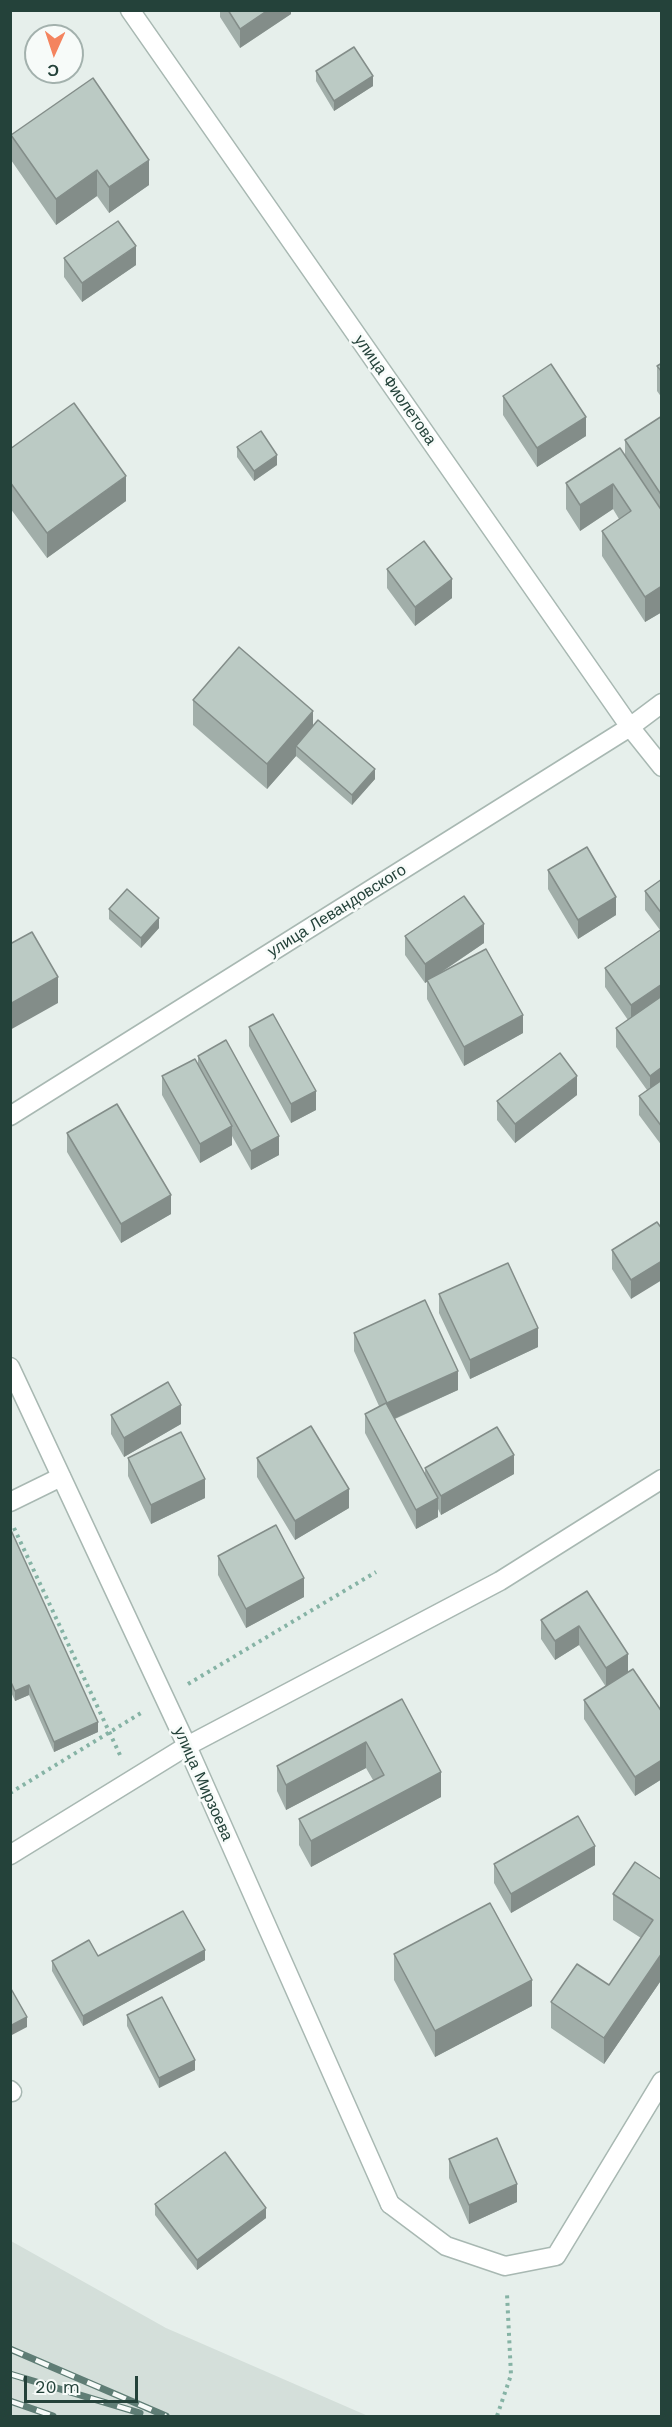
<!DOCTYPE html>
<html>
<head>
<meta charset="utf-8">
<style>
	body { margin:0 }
	#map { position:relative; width:672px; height:2427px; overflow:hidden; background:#e6efeb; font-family:"Work Sans",sans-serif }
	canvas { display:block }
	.frame { position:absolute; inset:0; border:12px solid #24423a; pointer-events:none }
	.north { position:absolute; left:24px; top:24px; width:60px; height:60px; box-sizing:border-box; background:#f7fbf9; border:2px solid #a3b1ad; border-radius:50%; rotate:183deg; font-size:16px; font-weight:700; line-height:24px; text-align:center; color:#24423a }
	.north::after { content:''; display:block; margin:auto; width:21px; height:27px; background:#f4845f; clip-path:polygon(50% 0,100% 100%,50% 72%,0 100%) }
	.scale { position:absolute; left:24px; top:2376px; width:114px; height:27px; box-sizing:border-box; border:3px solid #24423a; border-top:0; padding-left:8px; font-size:18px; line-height:21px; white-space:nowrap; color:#24423a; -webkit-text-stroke:4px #f7fbf9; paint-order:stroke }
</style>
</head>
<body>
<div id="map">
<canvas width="672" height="2427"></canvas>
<div class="frame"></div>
<div class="north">С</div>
<div class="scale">20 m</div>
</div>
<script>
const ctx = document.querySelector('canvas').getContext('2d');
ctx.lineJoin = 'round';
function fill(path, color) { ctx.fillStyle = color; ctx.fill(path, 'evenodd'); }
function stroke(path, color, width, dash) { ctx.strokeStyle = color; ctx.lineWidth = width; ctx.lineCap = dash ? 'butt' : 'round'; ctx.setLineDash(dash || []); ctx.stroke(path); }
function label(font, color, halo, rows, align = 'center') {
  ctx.font = font + ' "Work Sans",sans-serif'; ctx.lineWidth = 5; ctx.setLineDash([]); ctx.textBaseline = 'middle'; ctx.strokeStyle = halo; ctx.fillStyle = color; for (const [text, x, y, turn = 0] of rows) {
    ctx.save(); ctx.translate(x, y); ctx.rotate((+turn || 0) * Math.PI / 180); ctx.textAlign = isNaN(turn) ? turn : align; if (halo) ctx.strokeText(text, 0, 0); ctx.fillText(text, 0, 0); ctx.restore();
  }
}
fill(new Path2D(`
	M11,2241l155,87 202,88h-357z`), '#d4dfda');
const service = new Path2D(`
	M10,1502l51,-25
	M10,2090l2,2
	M390,2204l56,42 59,20 51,-10 106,-175`);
const minor = new Path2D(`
	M130,10l500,717 32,40
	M10,1116l620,-389 32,-24
	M390,2204l-203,-458 313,-165 162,-102`);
const tertiary = new Path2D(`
	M10,1367l177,379 -177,109`);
stroke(service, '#a8b8b2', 21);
stroke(minor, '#a8b8b2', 21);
stroke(tertiary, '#a8b8b2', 21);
stroke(new Path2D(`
	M14,1528l106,227
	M188,1684l188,-112
	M10,1793l131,-80
	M497,2416l14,-41 -4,-81`), '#86b3a5', 4, [3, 4.5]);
stroke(service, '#fff', 18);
stroke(minor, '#fff', 18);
stroke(tertiary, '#fff', 18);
const rail = new Path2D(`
	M10,2349l156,67
	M10,2374l130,39
	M10,2401l43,15`);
stroke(rail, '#5f7d75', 7);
stroke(rail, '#f7fbf9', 4.5, [14]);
fill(new Path2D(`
	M220,10h71v4l-51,34 -20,-31z
	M316,71l57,15 -39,25 -18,-30z
	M11,135l138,50 -40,28 -12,-17 -41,29 -45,-65z
	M64,258l72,7 -54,37 -18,-25z
	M662,363v35l-5,-7v-25z
	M503,396l83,40 -49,31 -34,-52z
	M662,416v196l-17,10 -43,-66v-25l17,-12 -6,-10 -33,22 -14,-22v-26l59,-28v-15z
	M237,447l40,18 -23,16 -17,-24z
	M10,449l116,52 -79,57 -37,-50z
	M387,569l65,29 -37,28 -28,-38z
	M193,700l120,26 62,53 -23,26 -56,-49 -29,33 -74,-64z
	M548,870l68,45 -38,24 -30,-50z
	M662,879v267l-23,-31v-19l8,-6 -31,-43v-19l12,-8 -23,-33v-19l55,-38 -15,-20v-19z
	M109,909l50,19 -18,20 -32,-29z
	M405,936l79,7 -48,33 87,57 -59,33 -37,-67v-17l-2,1 -20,-28z
	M249,1027l67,83 -25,13 -42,-77z
	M198,1056l81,99 -28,15 -19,-34v9l-32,18 -38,-68v-19l36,-11z
	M577,1095l-62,48 -18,-23v-19z
	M67,1133l104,81 -50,29 -54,-91z
	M657,1222l-26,77 -19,-30v-19z
	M439,1294l99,53 -68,32 -31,-66z
	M354,1333l104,57 -63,29 30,55v-6l89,6 -73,41 -3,-6v8l-22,12 -51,-96v-19l14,-8 -25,-55z
	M111,1415l70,9 -57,33 -13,-23z
	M128,1458l77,40 -54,26 -23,-48z
	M257,1458l92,50 -54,32 -38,-63z
	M10,1528l88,204 -44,20 -25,-57 -14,6 -5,-11z
	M218,1556l86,41 -58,31 -28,-53z
	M587,1591l41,81 34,40v67l-27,17 -51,-77v-19l22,-13 -27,-42 -24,15 -14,-21v-19z
	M402,1699l39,98 -130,70 -12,-22v-26l74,-39 -7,-12 -80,42 -9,-19v-25z
	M494,1864l101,1 -84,48 -17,-30z
	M662,1880v99l-58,85 -53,-36v-26l58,-17 32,-47 -28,-18v-26z
	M394,1954l138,52 -97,51 -41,-77z
	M98,1956l107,4 -122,66 -31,-55v-10z
	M127,2015l68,55 -36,18 -32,-62z
	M449,2159l68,43 -48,22 -20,-46z
	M155,2204l111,14 -69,52 -42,-55z`), '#a1aea9');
fill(new Path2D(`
	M268,10h23v4l-51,34v-19z
	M373,76v10l-39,25v-10z
	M149,160v25l-40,28v-26z
	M97,170v26l-41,29v-26z
	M136,246v19l-54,37v-19z
	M586,417v19l-49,31v-19z
	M277,455v10l-23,16v-10z
	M126,476v25l-79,57v-25z
	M613,484v25l-33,22v-26z
	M452,579v19l-37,28v-19z
	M662,586v26l-17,10v-25z
	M313,711v25l-17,10v10l-29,33v-25z
	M375,769v10l-23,26v-10z
	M616,897v18l-38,24v-19z
	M159,918v10l-18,20v-10z
	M484,924v19l-59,40v-19z
	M58,977v26l-48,27v-26z
	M662,984v18l-31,22v-19z
	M523,1015v18l-59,33v-19z
	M662,1067v19l-12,9v-19z
	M577,1076v19l-62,48v-19z
	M316,1091v19l-25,13v-19z
	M232,1126v19l-32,18v-19z
	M279,1136v19l-28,15v-19z
	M171,1195v19l-50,29v-19z
	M662,1261v19l-31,19v-19z
	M538,1328v19l-68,32v-19z
	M458,1371v19l-71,32v-19z
	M181,1405v19l-57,33v-19z
	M514,1455v19l-73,41v-19z
	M205,1479v19l-54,26v-19z
	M349,1489v19l-54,32v-19z
	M438,1498v19l-22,12v-19z
	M304,1578v19l-58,31v-19z
	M579,1626v19l-24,15v-19z
	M628,1654v18l-22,15v-19z
	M29,1685v10l-14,6v-10z
	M98,1722v10l-44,20v-10z
	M366,1742v26l-80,42v-25z
	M662,1760v19l-27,17v-19z
	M441,1772v25l-130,70v-26z
	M595,1846v19l-84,48v-19z
	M205,1950v10l-122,66v-10z
	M662,1953v26l-58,85v-26z
	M532,1980v26l-97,51v-26z
	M27,2017v10l-17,9v-10z
	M195,2060v10l-36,18v-10z
	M517,2184v18l-48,22v-19z
	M266,2208v10l-69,52v-10z`), '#838d89');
const building = new Path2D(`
	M228,10h40l-28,19z
	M354,47l19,29 -39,25 -18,-30z
	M93,78l56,82 -40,27 -12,-17 -41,29 -45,-64z
	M118,221l18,25 -54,37 -18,-25z
	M662,363v9l-5,-6z
	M551,364l35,53 -49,31 -34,-52z
	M74,403l52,73 -79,57 -37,-51v-33z
	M662,416v80l-37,-56z
	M261,431l16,24 -23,16 -17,-24z
	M620,448l42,63v75l-17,11 -43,-66 29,-20 -18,-27 -33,21 -14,-22z
	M424,541l28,38 -37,28 -28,-38z
	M239,647l74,64 -46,53 -74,-64z
	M318,720l57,49 -23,26 -56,-49z
	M587,847l29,50 -38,23 -30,-50z
	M662,879v35l-17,-23z
	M127,889l32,29 -18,20 -32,-29z
	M464,896l20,28 -59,40 -20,-28z
	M662,929v55l-31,21 -26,-37z
	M32,932l26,45 -48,27v-60z
	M486,949l37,66 -59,32 -37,-67z
	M662,996v71l-12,9 -34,-48z
	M273,1014l43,77 -25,13 -42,-77z
	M226,1040l53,96 -28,15 -53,-95z
	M560,1053l17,23 -62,48 -18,-23z
	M195,1059l37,67 -32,18 -38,-68z
	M662,1080v47l-23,-31z
	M117,1104l54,91 -50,29 -54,-91z
	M657,1222l5,7v32l-31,19 -19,-30z
	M508,1263l30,65 -68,32 -31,-66z
	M425,1300l33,71 -71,32 -33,-70z
	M168,1382l13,23 -57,33 -13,-23z
	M386,1403l52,95 -22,12 -51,-96z
	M311,1426l38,63 -54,32 -38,-63z
	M497,1427l17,28 -73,41 -16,-28z
	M181,1432l24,47 -54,26 -23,-47z
	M276,1525l28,53 -58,31 -28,-53z
	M10,1528l88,194 -44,20 -25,-57 -14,6 -5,-11z
	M587,1591l41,63 -22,14 -27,-42 -24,15 -14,-21z
	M633,1669l29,43v48l-27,17 -51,-77z
	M402,1699l39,73 -130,69 -12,-22 85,-44 -18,-33 -80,43 -9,-19z
	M578,1816l17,30 -84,48 -17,-30z
	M635,1862l27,18v73l-58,85 -53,-36 26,-38 32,21 44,-65 -40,-26z
	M490,1903l42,77 -97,51 -41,-77z
	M183,1911l22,39 -122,66 -31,-55 37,-21 9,16z
	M10,1987l17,30 -17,9z
	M162,1997l33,63 -36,18 -32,-63z
	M497,2138l20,46 -48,21 -20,-46z
	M225,2152l41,56 -69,52 -42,-56z`);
fill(building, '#bbcac4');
stroke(building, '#838d89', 1.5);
label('16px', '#24423a', '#f7fbf9', [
	["улица Фиолетова",395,390,55],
	["улица Левандовского",337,911,-32],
	["улица Мирзоева",203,1784,66]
]);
</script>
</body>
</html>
